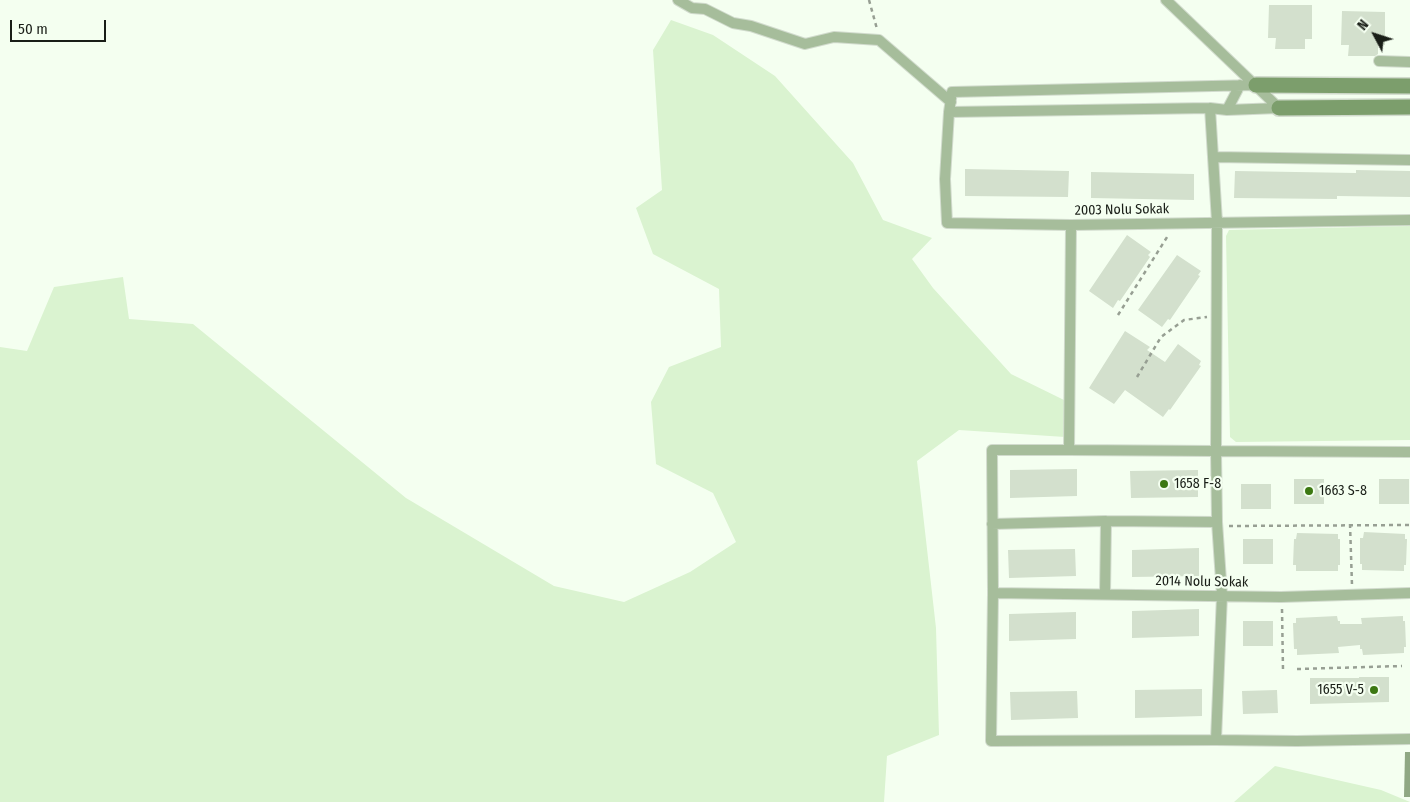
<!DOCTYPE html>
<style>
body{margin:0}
#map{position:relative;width:1410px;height:802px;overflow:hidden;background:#f4fff0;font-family:"Fira Sans Condensed",sans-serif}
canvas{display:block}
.north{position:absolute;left:1350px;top:10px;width:50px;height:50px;-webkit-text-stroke:4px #f4fff0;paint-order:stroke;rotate:310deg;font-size:14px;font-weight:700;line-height:20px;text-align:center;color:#191e17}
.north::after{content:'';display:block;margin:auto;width:18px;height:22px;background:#191e17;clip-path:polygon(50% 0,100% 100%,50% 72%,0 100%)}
.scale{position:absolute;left:10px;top:20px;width:96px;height:22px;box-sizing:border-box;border:2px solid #191e17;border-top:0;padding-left:6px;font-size:15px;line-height:18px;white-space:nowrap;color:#191e17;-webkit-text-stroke:4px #f4fff0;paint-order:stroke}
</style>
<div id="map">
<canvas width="1410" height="802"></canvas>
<div class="north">N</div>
<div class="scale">50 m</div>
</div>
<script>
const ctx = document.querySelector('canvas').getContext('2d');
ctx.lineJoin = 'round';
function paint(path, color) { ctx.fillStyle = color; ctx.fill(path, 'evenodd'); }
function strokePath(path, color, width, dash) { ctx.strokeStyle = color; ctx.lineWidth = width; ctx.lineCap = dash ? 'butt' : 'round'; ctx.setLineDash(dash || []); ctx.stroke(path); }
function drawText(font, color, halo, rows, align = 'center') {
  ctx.font = font + ' "Fira Sans Condensed",sans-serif'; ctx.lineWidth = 4.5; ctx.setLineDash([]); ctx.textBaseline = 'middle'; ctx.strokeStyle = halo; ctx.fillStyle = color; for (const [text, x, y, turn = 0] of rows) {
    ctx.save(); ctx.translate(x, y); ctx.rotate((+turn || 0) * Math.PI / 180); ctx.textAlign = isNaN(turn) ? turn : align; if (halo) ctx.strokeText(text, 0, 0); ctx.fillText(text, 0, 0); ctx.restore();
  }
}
const green = new Path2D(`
 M 671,20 L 713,35 L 775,76 L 853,163 L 883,220 L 932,238 L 912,259 L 933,288 L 1011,374 L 1064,400 L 1065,437 L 959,430 L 917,461 L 936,628 L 939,735 L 887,756 L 884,802 L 0,802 L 0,347 L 27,351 L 54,287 L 123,277 L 129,319 L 193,324 L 406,498 L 554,586 L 624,602 L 690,572 L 736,542 L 713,493 L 656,464 L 651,402 L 669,367 L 721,347 L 719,289 L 653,254 L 636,208 L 662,190 L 653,50 Z
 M 1410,226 L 1410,440 L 1236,442 L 1230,437 L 1226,236 L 1229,230 Z
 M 1275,766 L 1381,790 L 1410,802 L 1234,802 Z`);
const water = new Path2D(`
 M 1405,752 L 1410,752 L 1410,797 L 1404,797 Z`);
const building = new Path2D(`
 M 1269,5 L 1312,5 L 1312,39 L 1305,39 L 1305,49 L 1275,49 L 1276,38 L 1268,38 Z
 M 1342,11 L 1385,12 L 1385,45 L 1378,45 L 1378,54 L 1375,56 L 1348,56 L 1349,45 L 1341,45 Z
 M 965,169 L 1069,171 L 1068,197 L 965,196 Z
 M 1356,170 L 1410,171 L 1410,197 L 1337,196 L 1337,199 L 1234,198 L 1235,171 L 1356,173 Z
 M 1091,172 L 1194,174 L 1194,200 L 1091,198 Z
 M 1127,235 L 1151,252 L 1148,255 L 1150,257 L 1120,301 L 1118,300 L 1113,308 L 1089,291 Z
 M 1177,255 L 1201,271 L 1198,275 L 1200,276 L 1170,320 L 1168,319 L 1162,327 L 1138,310 Z
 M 1125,331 L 1150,347 L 1147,350 L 1165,362 L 1178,344 L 1201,361 L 1199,365 L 1201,366 L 1170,410 L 1169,409 L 1163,417 L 1125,390 L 1114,404 L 1089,388 Z
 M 1077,469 L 1077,496 L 1010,498 L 1010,470 Z
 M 1198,470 L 1198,497 L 1131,498 L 1130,471 Z
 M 1294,479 L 1324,479 L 1324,504 L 1294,504 Z
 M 1379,479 L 1409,479 L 1409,504 L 1379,504 Z
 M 1241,484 L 1271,484 L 1271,509 L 1241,509 Z
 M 1364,532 L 1405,534 L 1405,539 L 1407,539 L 1406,565 L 1404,565 L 1404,571 L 1362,570 L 1362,564 L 1360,564 L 1360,538 L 1363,538 Z
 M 1297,533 L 1338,534 L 1338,539 L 1340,539 L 1340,565 L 1338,565 L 1338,571 L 1296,571 L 1296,565 L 1293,565 L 1294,539 L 1296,539 Z
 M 1243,539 L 1273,539 L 1273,564 L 1243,564 Z
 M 1199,548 L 1199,576 L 1132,577 L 1132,550 Z
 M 1075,549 L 1076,576 L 1009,578 L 1008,550 Z
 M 1199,609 L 1199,636 L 1132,638 L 1132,611 Z
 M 1076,612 L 1076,639 L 1009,641 L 1009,614 Z
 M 1337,616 L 1338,621 L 1340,621 L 1340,624 L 1362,624 L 1361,618 L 1403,616 L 1403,621 L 1405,621 L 1406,647 L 1404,647 L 1404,653 L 1363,655 L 1362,649 L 1360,649 L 1360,645 L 1338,647 L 1339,653 L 1297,655 L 1297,649 L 1294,649 L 1293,623 L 1296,623 L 1296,618 Z
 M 1243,621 L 1273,621 L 1273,646 L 1243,646 Z
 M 1359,677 L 1389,677 L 1389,702 L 1310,704 L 1310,678 L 1359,678 Z
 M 1202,689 L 1202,716 L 1135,718 L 1135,690 Z
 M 1277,690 L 1278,713 L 1243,714 L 1242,691 Z
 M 1077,691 L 1078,718 L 1011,720 L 1010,692 Z`);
const path = new Path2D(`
 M 869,0 L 877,29
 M 1118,315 L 1169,234
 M 1137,377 L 1161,337 L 1184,320 L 1207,317
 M 1350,524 L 1352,585
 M 1229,526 L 1410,525
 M 1282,609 L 1283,670
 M 1297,669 L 1402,666`);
const street = new Path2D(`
 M 678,0 L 692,8 L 705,9 L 733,23 L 751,26 L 805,44 L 834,37 L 879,40 L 951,102
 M 1166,0 L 1279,108
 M 1379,61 L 1410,62
 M 1256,85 L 952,92 L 949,112 L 1210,108 L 1227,110 L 1279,108
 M 1227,110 L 1240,85
 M 949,112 L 945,179 L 947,223 L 1071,225 L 1410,220
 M 1213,157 L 1410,160
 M 1071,225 L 1069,450 L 1216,451 L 1217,222 L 1210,108
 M 1069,450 L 992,450 L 993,593 L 991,741 L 1216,740 L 1297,741 L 1410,739
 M 992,524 L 1106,521 L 1217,522
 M 993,593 L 1281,597 L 1410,593
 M 1105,594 L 1106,521
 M 1216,740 L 1222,595 L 1217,522 L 1216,451 L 1410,452`);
const secondary = new Path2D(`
 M 1256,85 L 1410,86
 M 1279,108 L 1410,107`);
const markers = [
 [1164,484,5,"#3c7812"],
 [1309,491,5,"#3c7812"],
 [1374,690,5,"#3c7812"]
];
const streetNames = [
 ["2003 Nolu Sokak",1122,210,-1],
 ["2014 Nolu Sokak",1202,582,1]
];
const poiNames = [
 ["1658 F-8",1174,484],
 ["1663 S-8",1319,491],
 ["1655 V-5",1364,690,"right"]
];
paint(green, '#daf3d0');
paint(water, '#8fa883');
paint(building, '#d3e0cd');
strokePath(street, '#d1dbcd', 12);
strokePath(secondary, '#d1dbcd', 18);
strokePath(path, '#979f93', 2.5, [4, 4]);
strokePath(street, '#a6bd9b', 10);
strokePath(secondary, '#7c9e6c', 15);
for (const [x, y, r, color] of markers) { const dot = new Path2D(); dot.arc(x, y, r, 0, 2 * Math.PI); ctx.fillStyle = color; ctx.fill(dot); strokePath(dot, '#f4fff0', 2); }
drawText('14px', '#191e17', '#f4fff0', streetNames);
drawText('14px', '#191e17', '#f4fff0', poiNames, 'left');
</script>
